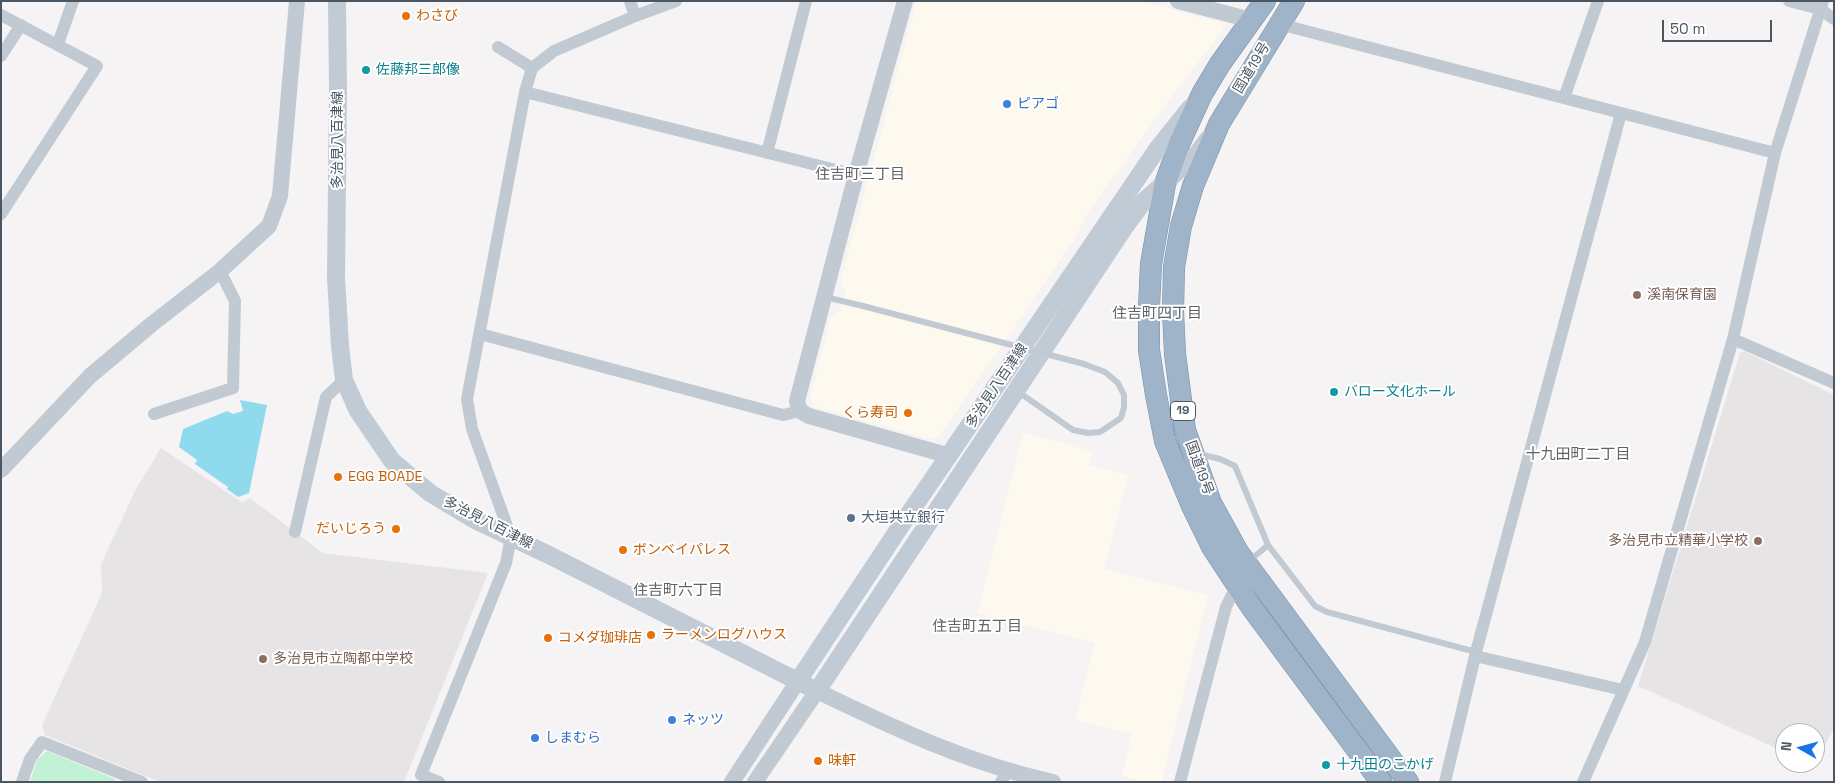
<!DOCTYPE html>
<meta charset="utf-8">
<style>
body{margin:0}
#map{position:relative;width:1835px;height:783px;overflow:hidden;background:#f5f3f3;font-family:"Space Grotesk",sans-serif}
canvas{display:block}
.frame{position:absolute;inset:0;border:2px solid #4a5661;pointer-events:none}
.north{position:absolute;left:1775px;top:723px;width:50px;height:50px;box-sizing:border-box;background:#fff;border:1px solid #b7bbc0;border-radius:50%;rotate:277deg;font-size:14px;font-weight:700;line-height:20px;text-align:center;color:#4a5661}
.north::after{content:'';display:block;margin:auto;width:18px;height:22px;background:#1a73e8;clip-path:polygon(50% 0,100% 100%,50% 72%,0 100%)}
.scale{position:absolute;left:1662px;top:20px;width:110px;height:22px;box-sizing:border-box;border:2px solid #4a5661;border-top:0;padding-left:6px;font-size:15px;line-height:18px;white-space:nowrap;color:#4a5661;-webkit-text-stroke:4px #fff;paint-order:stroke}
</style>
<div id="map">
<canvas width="1835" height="783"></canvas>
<div class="frame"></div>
<div class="north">N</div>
<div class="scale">50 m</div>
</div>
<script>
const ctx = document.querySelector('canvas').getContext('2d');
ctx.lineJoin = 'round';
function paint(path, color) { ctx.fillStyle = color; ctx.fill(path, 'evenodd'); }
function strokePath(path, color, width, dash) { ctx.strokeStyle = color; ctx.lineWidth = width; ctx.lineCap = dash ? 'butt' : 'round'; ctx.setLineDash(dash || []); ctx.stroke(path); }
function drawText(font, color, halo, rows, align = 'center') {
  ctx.font = font + ' "Space Grotesk","Noto Sans JP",sans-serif'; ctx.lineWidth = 4; ctx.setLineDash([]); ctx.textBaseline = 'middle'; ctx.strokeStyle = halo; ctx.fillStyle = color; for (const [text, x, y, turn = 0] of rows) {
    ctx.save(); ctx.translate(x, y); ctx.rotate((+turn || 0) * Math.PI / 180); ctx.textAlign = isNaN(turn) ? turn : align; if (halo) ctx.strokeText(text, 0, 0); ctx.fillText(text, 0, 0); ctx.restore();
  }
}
const commercial = new Path2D(`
 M 917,1 L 1140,1 L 1223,23 L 1222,31 L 1166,104 L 1084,218 L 1076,237 L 940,435 L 930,439 L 815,407 L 810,397 L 831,316 L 840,309 L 846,293 L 840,283 Z
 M 1023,433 L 1092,451 L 1089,465 L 1128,475 L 1104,569 L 1208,595 L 1161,782 L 1143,782 L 1122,776 L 1132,734 L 1075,720 L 1095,643 L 977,613 Z`);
const education = new Path2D(`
 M 1744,351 L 1834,395 L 1834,728 L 1815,765 L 1810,763 L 1815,763 L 1815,733 L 1785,733 L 1785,752 L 1638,686 L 1740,353 Z
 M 161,448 L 243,503 L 250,498 L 323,553 L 488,573 L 404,782 L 160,782 L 45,735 L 42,725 L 102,593 L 101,564 L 137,487 Z`);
const green = new Path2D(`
 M 47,751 L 115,779 L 114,782 L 30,782 L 37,760 Z`);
const water = new Path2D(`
 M 240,400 L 267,405 L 249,493 L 238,497 L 227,489 L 228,487 L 195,464 L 197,460 L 179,447 L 183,429 L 227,411 L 233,414 L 243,411 Z`);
const service = new Path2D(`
 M 825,297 L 863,306
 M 1017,391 L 1073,430 L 1088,433 L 1100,432 L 1121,418 L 1124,407 L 1124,395 L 1118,383 L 1105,372 L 1084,364
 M 1199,454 L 1220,459 L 1235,466 L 1268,545 L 1315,606 L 1327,612 L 1476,652
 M 1248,562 L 1268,545`);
const minor = new Path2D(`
 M 630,1 L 635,16
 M 1789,1 L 1820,9 L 1834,19
 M 1,15 L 97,66 L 1,214
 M 1279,24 L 1775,153
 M 58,44 L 73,1
 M 498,47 L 532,68
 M 1,56 L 21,25
 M 525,92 L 856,175
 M 1564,98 L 1598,1
 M 767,153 L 806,1
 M 480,334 L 783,415 L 800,411
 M 1733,339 L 1834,383
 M 154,414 L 233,388 L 235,301 L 220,271
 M 295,532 L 326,397 L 344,380
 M 1475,656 L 1623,690
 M 22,782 L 30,759 L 42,742 L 142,782
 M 439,782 L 421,775 L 506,563 L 511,537 L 472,429 L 467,399 L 525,92 L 532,68 L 554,51 L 635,16 L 676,1
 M 1001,782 L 1008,770
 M 1180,782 L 1226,607 L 1237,584
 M 1445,782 L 1476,652 L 1621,113
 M 1583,782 L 1645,642 L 1733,339 L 1775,153 L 1823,1`);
const tertiary = new Path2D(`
 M 905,1 L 856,175 L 797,401 L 800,411 L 809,416 L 950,456
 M 1178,1 L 1251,20
 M 1,470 L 90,376 L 152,324 L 220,271 L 269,226 L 280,196 L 297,1
 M 732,782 L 798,681
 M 755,782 L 817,691 C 896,729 967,763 1053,782`);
const secondary = new Path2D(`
 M 337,1 L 338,88 L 336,277 L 340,346 L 344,380 L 358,411 L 392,461 L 430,493 L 475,520 L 549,555 L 817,691 L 1124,228 L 1144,201 L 1197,154 L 1208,139
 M 798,681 L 898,530 L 1158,148 L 1190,108`);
const trunk = new Path2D(`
 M 1265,1 L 1220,64 L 1202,94 L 1180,142 L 1165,184 L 1151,264 L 1149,307 L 1149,350 L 1156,395 L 1165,441 L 1192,506 L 1212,547 L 1252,608 L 1381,782
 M 1294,1 L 1219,124 L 1193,186 L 1181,226 L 1174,267 L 1173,311 L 1175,354 L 1185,430 L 1211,503 L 1238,552 L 1408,782`);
const serviceBridge = new Path2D(`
 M 863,306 L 1084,364`);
const markers = [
 [406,16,5,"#e8710a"],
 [366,70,5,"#0f9aa8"],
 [1007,104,5,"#3f7fe0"],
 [1637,295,5,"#8d6e63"],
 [1334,392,5,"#0f9aa8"],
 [908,413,5,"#e8710a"],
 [338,477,5,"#e8710a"],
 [851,518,5,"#5c6f8a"],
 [396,529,5,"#e8710a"],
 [1758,541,5,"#8d6e63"],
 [623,550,5,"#e8710a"],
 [651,635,5,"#e8710a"],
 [548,638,5,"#e8710a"],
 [263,659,5,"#8d6e63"],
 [672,720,5,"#3f7fe0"],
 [535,738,5,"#3f7fe0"],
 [818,761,5,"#e8710a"],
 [1326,765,5,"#0f9aa8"]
];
const shields = [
 [1183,411,25]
];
const shieldNames = [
 ["19",1183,411]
];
const foodNames = [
 ["わさび",416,16],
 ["くら寿司",898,413,"right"],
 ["EGG BOADE",348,477],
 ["だいじろう",386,529,"right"],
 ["ボンベイパレス",633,550],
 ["ラーメンログハウス",661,635],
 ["コメダ珈琲店",558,638],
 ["味軒",828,761]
];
const streetNames = [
 ["国道19号",1252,68,-59],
 ["多治見八百津線",338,140,-90],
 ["多治見八百津線",997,386,-56],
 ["国道19号",1199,468,70],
 ["多治見八百津線",488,523,27]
];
const cultureNames = [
 ["佐藤邦三郎像",376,70],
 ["バロー文化ホール",1344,392],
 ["十九田のこかげ",1336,765]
];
const shopNames = [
 ["ピアゴ",1017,104],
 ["ネッツ",682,720],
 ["しまむら",545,738]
];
const educationNames = [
 ["溪南保育園",1647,295],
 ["多治見市立精華小学校",1748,541,"right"],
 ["多治見市立陶都中学校",273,659]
];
const serviceNames = [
 ["大垣共立銀行",861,518]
];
const neighbourhoodNames = [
 ["住吉町三丁目",860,175],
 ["住吉町四丁目",1157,314],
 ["十九田町二丁目",1578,455],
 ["住吉町六丁目",678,591],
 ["住吉町五丁目",977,627]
];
paint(commercial, '#fdf9ef');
paint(education, '#e6e4e5');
paint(green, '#c3f1d5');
paint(water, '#90daee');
strokePath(trunk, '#7690ad', 22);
strokePath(service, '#c1cad2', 6);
strokePath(minor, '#c1cad2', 12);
strokePath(tertiary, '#c1cad2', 16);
strokePath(secondary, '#c1cbd6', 18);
strokePath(trunk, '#9fb4c9', 21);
strokePath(serviceBridge, '#c1cad2', 6);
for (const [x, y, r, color] of markers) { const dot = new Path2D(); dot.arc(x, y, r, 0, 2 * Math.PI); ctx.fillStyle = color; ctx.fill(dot); strokePath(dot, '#fff', 2); }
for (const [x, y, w] of shields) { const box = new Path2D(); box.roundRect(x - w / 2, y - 9.5, w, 19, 4); ctx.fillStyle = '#fff'; ctx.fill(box); strokePath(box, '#4a5661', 1); }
drawText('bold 12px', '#4a5661', null, shieldNames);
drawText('14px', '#c56008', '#fff', foodNames, 'left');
drawText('14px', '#4a5661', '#fff', streetNames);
drawText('14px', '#0d838f', '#fff', cultureNames, 'left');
drawText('14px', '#366cbe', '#fff', shopNames, 'left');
drawText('14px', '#785e54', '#fff', educationNames, 'left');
drawText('14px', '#4e5e75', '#fff', serviceNames, 'left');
drawText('15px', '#5f6368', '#fff', neighbourhoodNames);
</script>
